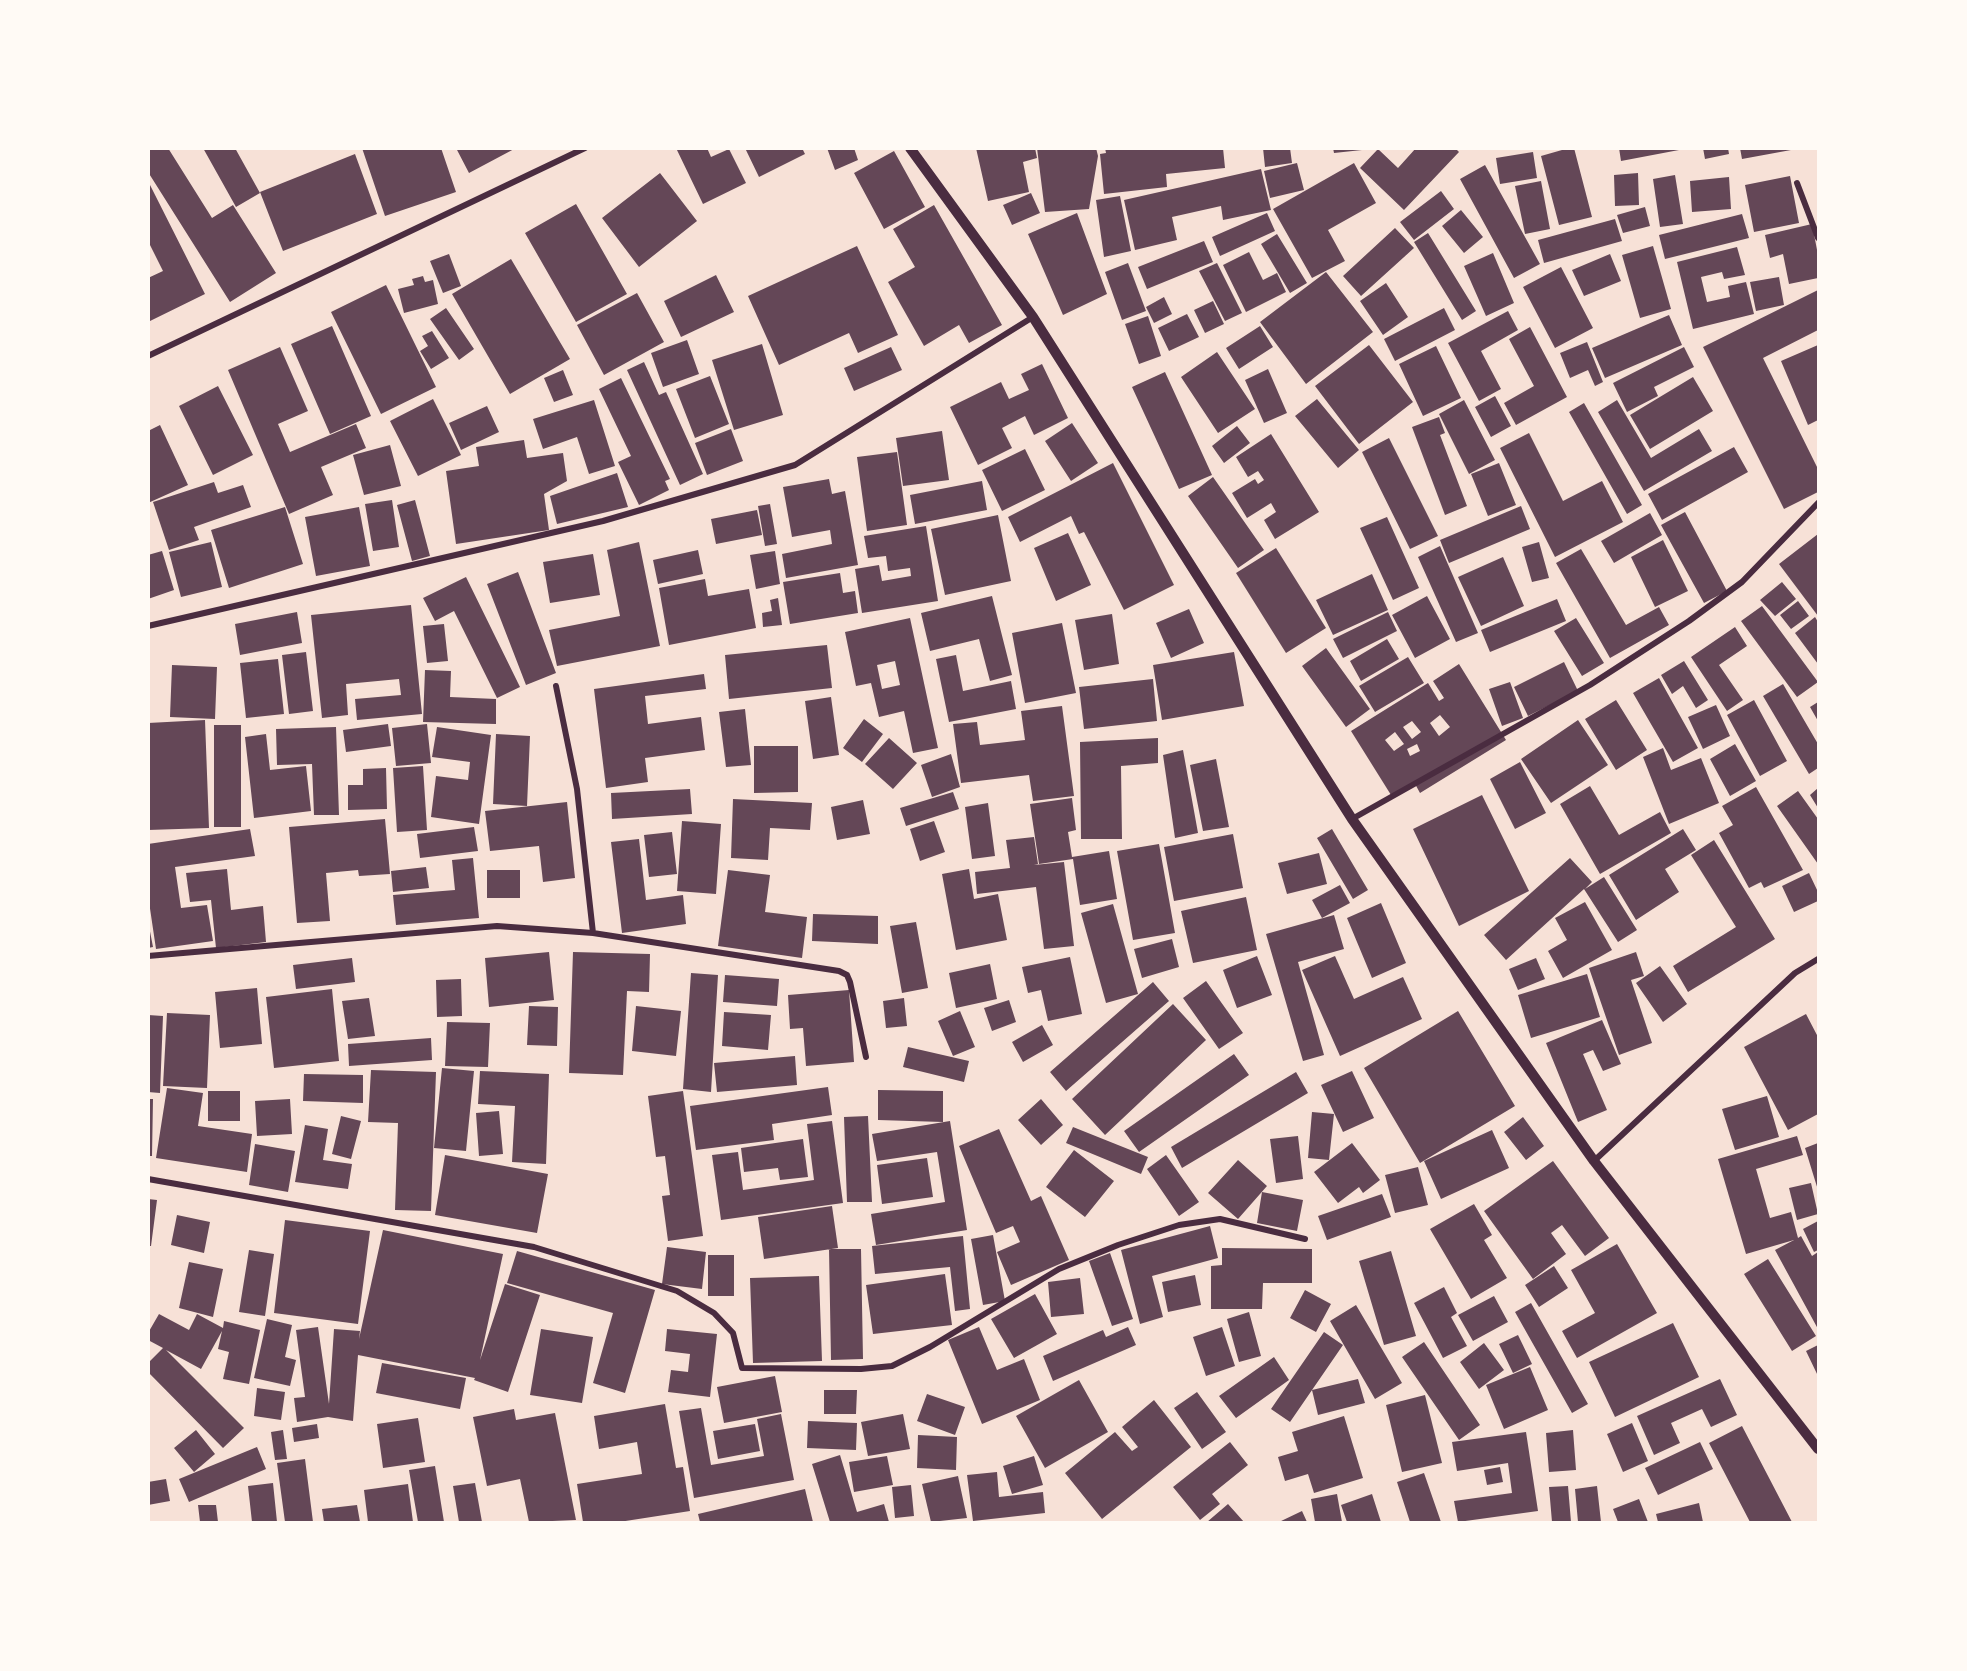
<!DOCTYPE html>
<style>
body{margin:0}
#map{position:relative;width:1967px;height:1671px;overflow:hidden;background:#f7e1d7;font-family:"PT Sans",sans-serif}
canvas{display:block}
.frame{position:absolute;inset:0;border:150px solid #fffaf5;pointer-events:none}
</style>
<div id="map">
<canvas width="1967" height="1671"></canvas>
<div class="frame"></div>
</div>
<script>
const ctx = document.querySelector('canvas').getContext('2d');
ctx.lineJoin = 'round';
function paint(path, color) { ctx.fillStyle = color; ctx.fill(path, 'evenodd'); }
function strokePath(path, color, width, dash) { ctx.strokeStyle = color; ctx.lineWidth = width; ctx.lineCap = dash ? 'butt' : 'round'; ctx.setLineDash(dash || []); ctx.stroke(path); }
const building = new Path2D(`
 M 148,148 L 168,148 L 212,218 L 233,205 L 276,273 L 230,302 L 148,172 Z
 M 203,148 L 235,148 L 260,193 L 236,207 Z
 M 362,148 L 441,148 L 456,192 L 385,216 Z
 M 456,148 L 516,148 L 469,173 Z
 M 676,148 L 707,148 L 711,157 L 729,149 L 746,183 L 703,204 Z
 M 745,148 L 802,148 L 805,154 L 759,177 Z
 M 827,148 L 854,148 L 858,160 L 835,170 Z
 M 976,148 L 1035,148 L 1037,158 L 1023,162 L 1029,192 L 988,201 Z
 M 1037,148 L 1096,148 L 1098,156 L 1089,209 L 1045,212 Z
 M 1105,148 L 1223,148 L 1225,168 L 1166,174 L 1167,187 L 1104,194 L 1100,154 L 1106,153 Z
 M 1263,148 L 1290,148 L 1292,163 L 1265,167 Z
 M 1333,148 L 1362,148 L 1362,150 L 1334,153 Z
 M 1416,148 L 1455,148 L 1459,152 L 1404,210 L 1360,168 L 1378,149 L 1398,168 Z
 M 1569,148 L 1574,148 L 1592,217 L 1559,225 L 1541,156 Z
 M 1619,148 L 1679,148 L 1679,150 L 1621,161 Z
 M 1703,148 L 1728,148 L 1729,154 L 1705,159 Z
 M 1740,148 L 1791,148 L 1791,150 L 1742,159 Z
 M 894,151 L 925,207 L 884,229 L 854,173 Z
 M 1533,152 L 1537,178 L 1500,184 L 1496,158 Z
 M 355,154 L 377,214 L 283,251 L 260,192 Z
 M 1297,163 L 1304,190 L 1270,198 L 1264,171 Z
 M 1354,163 L 1376,203 L 1328,230 L 1345,261 L 1312,278 L 1273,209 Z
 M 1485,165 L 1540,264 L 1514,278 L 1460,179 Z
 M 1261,169 L 1271,210 L 1223,220 L 1221,206 L 1172,217 L 1177,240 L 1135,250 L 1124,200 Z
 M 660,173 L 697,221 L 639,267 L 602,218 Z
 M 1638,173 L 1639,205 L 1615,206 L 1614,175 Z
 M 1675,175 L 1683,224 L 1660,227 L 1653,179 Z
 M 1790,176 L 1799,223 L 1754,232 L 1745,185 Z
 M 1729,177 L 1731,209 L 1692,212 L 1690,181 Z
 M 148,181 L 205,294 L 148,322 L 148,278 L 163,271 L 148,241 Z
 M 1541,181 L 1550,229 L 1525,234 L 1515,186 Z
 M 1441,191 L 1454,209 L 1414,240 L 1400,222 Z
 M 1031,193 L 1040,213 L 1012,225 L 1003,205 Z
 M 1120,196 L 1131,251 L 1104,257 L 1096,200 Z
 M 576,204 L 627,294 L 576,322 L 525,233 Z
 M 934,205 L 1002,325 L 969,343 L 959,325 L 924,346 L 888,282 L 915,267 L 893,229 Z
 M 1645,207 L 1650,226 L 1623,233 L 1617,215 Z
 M 1461,210 L 1483,237 L 1464,253 L 1442,226 Z
 M 1077,213 L 1107,294 L 1063,315 L 1028,234 Z
 M 1267,213 L 1275,231 L 1220,256 L 1212,237 Z
 M 1742,214 L 1749,238 L 1665,259 L 1659,235 Z
 M 1615,219 L 1622,241 L 1544,263 L 1538,240 Z
 M 1812,224 L 1818,255 L 1818,278 L 1789,284 L 1783,254 L 1770,258 L 1765,235 Z
 M 1395,228 L 1414,248 L 1361,296 L 1343,276 Z
 M 1428,233 L 1476,311 L 1462,320 L 1414,242 Z
 M 1277,234 L 1307,283 L 1290,293 L 1261,244 Z
 M 1204,241 L 1213,262 L 1147,289 L 1138,267 Z
 M 857,246 L 898,335 L 858,353 L 849,333 L 779,365 L 748,296 Z
 M 1653,246 L 1671,309 L 1640,318 L 1622,255 Z
 M 1737,247 L 1745,275 L 1724,279 L 1722,272 L 1701,277 L 1707,302 L 1730,297 L 1728,286 L 1746,282 L 1754,314 L 1693,329 L 1677,262 Z
 M 1249,252 L 1263,280 L 1277,273 L 1286,292 L 1246,312 L 1223,265 Z
 M 1493,253 L 1514,303 L 1486,316 L 1464,266 Z
 M 449,254 L 461,286 L 443,293 L 430,261 Z
 M 1610,254 L 1621,281 L 1584,296 L 1572,270 Z
 M 511,259 L 570,359 L 510,394 L 452,294 Z
 M 1128,263 L 1146,311 L 1122,320 L 1105,272 Z
 M 1217,263 L 1242,313 L 1225,321 L 1199,271 Z
 M 1561,267 L 1593,328 L 1555,348 L 1523,287 Z
 M 1326,272 L 1373,332 L 1306,384 L 1260,322 Z
 M 716,275 L 734,312 L 681,337 L 664,301 Z
 M 423,276 L 425,282 L 433,280 L 438,304 L 404,313 L 398,289 L 414,285 L 412,279 Z
 M 1779,277 L 1784,305 L 1756,311 L 1750,282 Z
 M 1386,283 L 1408,317 L 1383,335 L 1360,301 Z
 M 386,285 L 436,387 L 381,414 L 331,312 Z
 M 1818,290 L 1818,330 L 1763,358 L 1818,469 L 1818,492 L 1784,509 L 1703,347 Z
 M 637,293 L 664,342 L 604,375 L 577,325 Z
 M 1164,297 L 1172,314 L 1154,323 L 1146,307 Z
 M 1213,301 L 1224,324 L 1205,333 L 1194,310 Z
 M 446,308 L 474,349 L 459,360 L 430,319 Z
 M 1444,308 L 1455,330 L 1395,361 L 1384,339 Z
 M 1508,311 L 1518,330 L 1481,351 L 1501,389 L 1479,401 L 1448,343 Z
 M 1187,314 L 1199,337 L 1169,351 L 1158,328 Z
 M 1669,315 L 1682,345 L 1605,378 L 1592,348 Z
 M 1148,316 L 1161,356 L 1139,364 L 1125,324 Z
 M 332,326 L 371,416 L 330,434 L 291,344 Z
 M 1260,326 L 1273,347 L 1239,369 L 1226,348 Z
 M 1530,327 L 1567,397 L 1516,425 L 1504,403 L 1534,386 L 1509,339 Z
 M 432,331 L 449,358 L 431,369 L 420,351 L 428,346 L 422,336 Z
 M 687,340 L 699,374 L 663,387 L 651,353 Z
 M 1587,342 L 1603,382 L 1595,386 L 1588,370 L 1570,378 L 1560,353 Z
 M 762,344 L 783,415 L 734,430 L 712,360 Z
 M 1369,345 L 1413,402 L 1359,444 L 1315,386 Z
 M 1818,345 L 1818,420 L 1808,425 L 1781,361 Z
 M 1436,346 L 1461,398 L 1423,416 L 1399,364 Z
 M 280,347 L 308,411 L 278,424 L 290,452 L 356,424 L 366,448 L 321,467 L 333,495 L 289,514 L 228,370 Z
 M 891,347 L 902,370 L 854,391 L 844,368 Z
 M 1684,347 L 1694,367 L 1654,387 L 1658,396 L 1627,412 L 1613,383 Z
 M 1217,352 L 1255,409 L 1218,433 L 1181,377 Z
 M 644,362 L 659,395 L 666,392 L 703,474 L 680,485 L 627,370 Z
 M 1042,364 L 1068,418 L 1034,435 L 1025,416 L 1002,428 L 1012,448 L 978,465 L 950,407 L 1001,382 L 1009,399 L 1029,390 L 1021,374 Z
 M 1268,369 L 1287,413 L 1264,423 L 1245,380 Z
 M 563,370 L 573,395 L 554,402 L 544,378 Z
 M 1165,372 L 1212,475 L 1179,489 L 1132,387 Z
 M 710,376 L 729,424 L 695,438 L 676,389 Z
 M 1693,377 L 1713,411 L 1650,449 L 1630,415 Z
 M 621,378 L 670,479 L 665,481 L 669,490 L 639,505 L 618,462 L 631,456 L 599,389 Z
 M 218,386 L 253,455 L 213,475 L 179,406 Z
 M 1495,396 L 1511,426 L 1491,437 L 1475,407 Z
 M 433,399 L 461,455 L 418,476 L 390,421 Z
 M 1317,399 L 1359,450 L 1338,468 L 1295,416 Z
 M 594,400 L 615,466 L 589,474 L 577,437 L 543,449 L 533,419 Z
 M 1464,400 L 1495,460 L 1469,474 L 1439,414 Z
 M 1617,400 L 1651,458 L 1699,429 L 1712,451 L 1644,491 L 1598,412 Z
 M 1584,403 L 1642,505 L 1627,514 L 1569,412 Z
 M 487,406 L 499,432 L 461,450 L 449,423 Z
 M 1439,417 L 1445,433 L 1440,435 L 1467,506 L 1445,515 L 1412,427 Z
 M 1072,423 L 1098,463 L 1071,481 L 1045,441 Z
 M 160,425 L 188,485 L 148,503 L 148,431 Z
 M 1237,426 L 1250,443 L 1224,463 L 1212,446 Z
 M 731,429 L 743,461 L 707,475 L 695,443 Z
 M 942,431 L 949,480 L 903,486 L 896,438 Z
 M 1529,433 L 1563,501 L 1602,481 L 1623,522 L 1555,557 L 1500,448 Z
 M 1271,434 L 1319,512 L 1275,539 L 1264,520 L 1276,512 L 1271,503 L 1247,518 L 1232,493 L 1255,479 L 1258,484 L 1264,480 L 1258,471 L 1248,477 L 1236,457 Z
 M 1389,438 L 1438,536 L 1410,549 L 1362,452 Z
 M 524,440 L 527,458 L 563,453 L 567,481 L 544,494 L 549,530 L 456,544 L 446,471 L 479,466 L 476,447 Z
 M 390,445 L 401,486 L 364,495 L 353,455 Z
 M 1734,447 L 1748,472 L 1662,520 L 1648,494 Z
 M 1025,449 L 1045,490 L 1002,511 L 982,470 Z
 M 897,452 L 907,525 L 867,531 L 857,457 Z
 M 1113,463 L 1174,585 L 1124,610 L 1084,532 L 1079,534 L 1071,516 L 1020,542 L 1008,517 Z
 M 1499,463 L 1516,505 L 1488,516 L 1471,474 Z
 M 617,473 L 628,507 L 557,524 L 550,496 Z
 M 1213,477 L 1264,550 L 1238,568 L 1188,496 Z
 M 829,479 L 832,494 L 845,491 L 858,565 L 786,578 L 782,554 L 832,544 L 830,530 L 792,537 L 783,487 Z
 M 982,481 L 987,510 L 915,524 L 910,495 Z
 M 214,482 L 218,493 L 243,485 L 251,507 L 194,527 L 199,540 L 169,550 L 153,502 Z
 M 392,500 L 399,547 L 373,551 L 365,504 Z
 M 415,500 L 430,556 L 412,561 L 397,505 Z
 M 770,504 L 777,544 L 765,546 L 758,506 Z
 M 1521,506 L 1530,529 L 1449,563 L 1440,540 Z
 M 285,507 L 303,564 L 229,588 L 211,530 Z
 M 359,507 L 370,566 L 316,576 L 305,517 Z
 M 757,510 L 762,535 L 716,544 L 711,519 Z
 M 1685,512 L 1727,591 L 1704,603 L 1661,525 Z
 M 1650,513 L 1662,535 L 1614,563 L 1601,541 Z
 M 998,515 L 1011,581 L 945,595 L 931,529 Z
 M 1387,517 L 1419,588 L 1393,600 L 1360,528 Z
 M 926,526 L 938,601 L 862,613 L 855,569 L 879,565 L 882,581 L 911,576 L 910,568 L 888,571 L 886,556 L 868,558 L 864,536 Z
 M 1068,533 L 1091,585 L 1056,601 L 1034,548 Z
 M 1818,534 L 1818,616 L 1779,564 Z
 M 1663,540 L 1688,591 L 1655,607 L 1631,557 Z
 M 211,542 L 222,587 L 181,597 L 169,552 Z
 M 639,542 L 660,646 L 557,666 L 549,630 L 620,616 L 607,550 Z
 M 1539,542 L 1549,578 L 1532,582 L 1522,547 Z
 M 1440,546 L 1478,633 L 1456,642 L 1418,557 Z
 M 1276,548 L 1326,628 L 1286,653 L 1236,573 Z
 M 1581,549 L 1626,625 L 1659,607 L 1669,625 L 1610,658 L 1556,563 Z
 M 698,550 L 703,574 L 658,584 L 653,560 Z
 M 162,551 L 174,590 L 148,599 L 148,555 Z
 M 775,551 L 780,584 L 756,589 L 750,555 Z
 M 593,554 L 600,595 L 550,603 L 543,562 Z
 M 1503,557 L 1524,606 L 1481,626 L 1458,577 Z
 M 518,572 L 556,673 L 526,685 L 487,584 Z
 M 840,573 L 843,593 L 855,591 L 858,613 L 790,624 L 783,582 Z
 M 1372,574 L 1388,610 L 1333,635 L 1316,600 Z
 M 466,577 L 520,687 L 497,698 L 454,611 L 435,621 L 423,598 Z
 M 705,579 L 708,596 L 749,589 L 756,628 L 669,645 L 659,588 Z
 M 1782,582 L 1796,599 L 1775,616 L 1760,600 Z
 M 992,596 L 1012,675 L 990,681 L 979,639 L 930,651 L 921,613 Z
 M 1427,596 L 1450,639 L 1415,658 L 1392,615 Z
 M 778,598 L 782,625 L 763,627 L 762,613 L 772,611 L 770,600 Z
 M 1557,599 L 1566,621 L 1490,652 L 1481,630 Z
 M 1798,601 L 1809,616 L 1791,629 L 1780,615 Z
 M 411,605 L 422,714 L 357,720 L 355,699 L 401,695 L 399,679 L 346,684 L 348,715 L 322,718 L 311,615 Z
 M 1762,606 L 1818,682 L 1797,697 L 1741,621 Z
 M 1189,609 L 1204,643 L 1171,658 L 1156,623 Z
 M 297,612 L 302,643 L 240,655 L 235,624 Z
 M 1388,612 L 1397,631 L 1343,658 L 1333,639 Z
 M 1112,614 L 1119,664 L 1084,670 L 1075,620 Z
 M 1815,617 L 1818,622 L 1818,664 L 1795,633 Z
 M 910,618 L 938,748 L 913,753 L 904,711 L 879,717 L 871,683 L 856,686 L 845,632 ZM 895,661 L 900,685 L 882,689 L 877,665 Z
 M 1576,618 L 1604,663 L 1582,676 L 1554,631 Z
 M 1062,623 L 1076,693 L 1025,703 L 1012,633 Z
 M 444,624 L 448,661 L 427,663 L 423,626 Z
 M 1735,627 L 1747,646 L 1719,665 L 1743,700 L 1727,711 L 1691,657 Z
 M 1387,639 L 1399,659 L 1361,681 L 1350,661 Z
 M 827,645 L 832,688 L 729,699 L 725,655 Z
 M 1326,648 L 1370,709 L 1346,727 L 1302,666 Z
 M 306,652 L 313,711 L 289,714 L 282,655 Z
 M 1234,652 L 1244,706 L 1162,720 L 1153,665 Z
 M 956,655 L 963,691 L 1011,681 L 1016,709 L 949,722 L 936,659 Z
 M 1408,657 L 1424,683 L 1375,712 L 1359,686 Z
 M 278,659 L 284,714 L 246,718 L 240,663 Z
 M 1684,661 L 1708,700 L 1696,708 L 1683,686 L 1672,694 L 1661,675 Z
 M 1564,662 L 1578,691 L 1528,716 L 1514,687 Z
 M 1459,664 L 1506,740 L 1420,793 L 1414,782 L 1391,795 L 1351,731 L 1428,683 L 1439,701 L 1444,698 L 1433,681 ZM 1440,715 L 1450,727 L 1439,736 L 1430,723 ZM 1412,721 L 1421,732 L 1412,739 L 1403,727 ZM 1395,732 L 1404,744 L 1394,751 L 1385,740 ZM 1417,744 L 1420,751 L 1410,756 L 1407,749 Z
 M 172,665 L 217,667 L 215,719 L 170,717 Z
 M 425,670 L 451,671 L 450,697 L 496,699 L 496,724 L 423,722 Z
 M 704,674 L 706,689 L 645,696 L 648,724 L 701,717 L 705,750 L 645,758 L 648,782 L 606,788 L 594,689 Z
 M 1659,678 L 1698,748 L 1673,762 L 1633,693 Z
 M 1153,679 L 1157,721 L 1084,729 L 1079,687 Z
 M 1510,682 L 1523,718 L 1502,726 L 1489,689 Z
 M 1783,684 L 1818,744 L 1818,768 L 1809,774 L 1763,696 Z
 M 831,697 L 839,755 L 813,759 L 805,701 Z
 M 1616,700 L 1647,750 L 1616,770 L 1585,719 Z
 M 1754,700 L 1787,761 L 1760,776 L 1727,715 Z
 M 1818,702 L 1818,721 L 1810,707 Z
 M 1716,705 L 1730,736 L 1703,749 L 1688,717 Z
 M 1062,706 L 1074,796 L 1033,801 L 1029,775 L 961,783 L 953,724 L 977,722 L 980,745 L 1025,740 L 1021,711 Z
 M 745,709 L 751,765 L 726,767 L 719,712 Z
 M 864,719 L 883,734 L 862,762 L 843,748 Z
 M 205,720 L 209,828 L 148,830 L 148,723 Z
 M 1578,720 L 1608,765 L 1551,803 L 1521,759 Z
 M 388,724 L 391,746 L 346,752 L 343,730 Z
 M 427,724 L 431,763 L 396,766 L 392,728 Z
 M 214,725 L 241,725 L 241,827 L 214,827 Z
 M 336,727 L 339,815 L 314,815 L 312,764 L 277,765 L 276,729 Z
 M 437,727 L 491,735 L 479,824 L 431,817 L 436,776 L 468,780 L 470,762 L 432,757 Z
 M 266,734 L 270,770 L 306,766 L 311,811 L 254,818 L 245,737 Z
 M 496,734 L 530,736 L 527,806 L 493,804 Z
 M 889,738 L 917,763 L 893,789 L 865,764 Z
 M 1158,738 L 1158,763 L 1121,766 L 1122,839 L 1081,839 L 1080,742 Z
 M 1735,744 L 1756,781 L 1730,796 L 1710,759 Z
 M 754,746 L 798,746 L 798,792 L 754,793 Z
 M 1663,748 L 1671,770 L 1701,758 L 1719,803 L 1669,824 L 1643,757 Z
 M 1183,750 L 1198,833 L 1175,838 L 1163,755 Z
 M 951,754 L 960,787 L 932,797 L 921,765 Z
 M 1216,759 L 1229,827 L 1203,831 L 1190,765 Z
 M 1520,762 L 1546,813 L 1515,829 L 1490,779 Z
 M 423,766 L 427,830 L 397,832 L 393,768 Z
 M 386,768 L 387,809 L 348,810 L 348,785 L 363,785 L 363,769 Z
 M 1590,786 L 1619,835 L 1660,812 L 1671,833 L 1600,874 L 1560,804 Z
 M 1756,787 L 1803,870 L 1764,888 L 1761,882 L 1749,888 L 1719,833 L 1733,825 L 1722,806 Z
 M 1818,788 L 1818,808 L 1810,795 Z
 M 690,789 L 692,814 L 612,819 L 611,793 Z
 M 1798,791 L 1818,819 L 1818,864 L 1777,806 Z
 M 953,792 L 959,809 L 906,826 L 900,808 Z
 M 1482,795 L 1529,891 L 1459,926 L 1413,829 Z
 M 1072,798 L 1076,830 L 1068,832 L 1072,857 L 1109,851 L 1117,899 L 1080,905 L 1073,859 L 1039,864 L 1030,804 Z
 M 733,799 L 812,803 L 810,830 L 770,828 L 768,860 L 731,858 Z
 M 863,800 L 870,834 L 837,840 L 831,807 Z
 M 567,802 L 575,878 L 543,882 L 539,846 L 490,851 L 485,811 Z
 M 988,803 L 995,856 L 972,859 L 965,807 Z
 M 385,819 L 390,874 L 359,876 L 358,870 L 326,873 L 330,921 L 297,923 L 289,827 Z
 M 682,821 L 721,824 L 716,894 L 677,891 Z
 M 934,821 L 945,852 L 920,861 L 910,829 Z
 M 474,827 L 478,851 L 420,858 L 417,834 Z
 M 250,829 L 255,856 L 175,867 L 181,908 L 207,905 L 213,941 L 156,949 L 148,895 L 148,844 Z
 M 1332,829 L 1368,890 L 1353,899 L 1317,838 Z
 M 1683,829 L 1696,850 L 1665,869 L 1679,892 L 1636,920 L 1609,875 Z
 M 672,832 L 677,874 L 649,877 L 644,835 Z
 M 1233,834 L 1243,888 L 1174,901 L 1164,847 Z
 M 1034,837 L 1038,864 L 1034,865 L 1064,862 L 1074,946 L 1044,949 L 1036,887 L 977,894 L 975,872 L 1010,868 L 1006,840 Z
 M 639,839 L 646,900 L 683,895 L 686,924 L 622,933 L 611,842 Z
 M 1714,840 L 1775,939 L 1688,992 L 1673,966 L 1736,927 L 1691,855 Z
 M 1159,844 L 1175,933 L 1133,940 L 1117,851 Z
 M 1319,853 L 1327,884 L 1287,894 L 1278,863 Z
 M 473,858 L 479,918 L 396,925 L 393,895 L 455,890 L 452,860 Z
 M 1570,858 L 1592,882 L 1585,889 L 1604,877 L 1637,930 L 1618,942 L 1584,889 L 1506,960 L 1484,935 Z
 M 426,867 L 429,888 L 393,892 L 391,871 Z
 M 227,869 L 231,910 L 263,906 L 266,942 L 216,948 L 211,900 L 190,902 L 186,873 Z
 M 969,869 L 974,899 L 998,894 L 1007,940 L 956,950 L 942,874 Z
 M 487,870 L 520,870 L 520,898 L 487,898 Z
 M 728,870 L 770,875 L 765,912 L 807,917 L 802,958 L 718,946 Z
 M 1809,873 L 1818,892 L 1818,901 L 1794,912 L 1782,886 Z
 M 1340,885 L 1350,903 L 1322,918 L 1312,900 Z
 M 1246,897 L 1257,950 L 1193,963 L 1181,911 Z
 M 1585,902 L 1612,950 L 1563,978 L 1548,951 L 1567,940 L 1555,918 Z
 M 1381,903 L 1406,963 L 1372,978 L 1347,918 Z
 M 1113,904 L 1138,994 L 1106,1003 L 1081,913 Z
 M 813,914 L 878,916 L 878,944 L 812,941 Z
 M 1334,915 L 1344,949 L 1298,962 L 1324,1055 L 1303,1061 L 1266,934 Z
 M 148,921 L 153,947 L 148,948 Z
 M 916,922 L 928,988 L 902,993 L 890,926 Z
 M 1172,939 L 1179,967 L 1142,978 L 1134,949 Z
 M 549,952 L 554,1000 L 489,1007 L 485,958 Z
 M 573,952 L 650,954 L 649,992 L 627,991 L 623,1075 L 569,1073 Z
 M 1636,952 L 1644,976 L 1631,980 L 1652,1043 L 1619,1055 L 1589,968 Z
 M 1257,956 L 1272,995 L 1237,1008 L 1223,970 Z
 M 1335,956 L 1354,999 L 1403,977 L 1422,1019 L 1340,1056 L 1302,970 Z
 M 1070,957 L 1082,1014 L 1048,1021 L 1041,990 L 1028,993 L 1022,967 Z
 M 352,958 L 355,982 L 296,989 L 293,965 Z
 M 1536,958 L 1545,979 L 1518,990 L 1509,969 Z
 M 990,964 L 997,999 L 956,1008 L 949,973 Z
 M 1660,966 L 1687,1004 L 1663,1022 L 1636,983 Z
 M 691,973 L 718,975 L 711,1092 L 683,1089 Z
 M 1587,974 L 1600,1017 L 1531,1038 L 1518,995 Z
 M 725,975 L 779,979 L 777,1006 L 723,1002 Z
 M 461,979 L 462,1016 L 437,1017 L 436,980 Z
 M 1206,981 L 1243,1033 L 1219,1049 L 1183,998 Z
 M 1153,982 L 1169,1001 L 1066,1091 L 1050,1072 Z
 M 257,988 L 262,1044 L 220,1048 L 215,992 Z
 M 332,989 L 339,1061 L 274,1068 L 266,997 Z
 M 849,990 L 854,1062 L 806,1066 L 803,1028 L 790,1029 L 788,995 Z
 M 369,998 L 375,1036 L 348,1039 L 342,1001 Z
 M 904,998 L 907,1026 L 886,1028 L 883,1001 Z
 M 1009,1000 L 1016,1022 L 992,1031 L 984,1008 Z
 M 1173,1004 L 1206,1040 L 1105,1135 L 1072,1099 Z
 M 529,1006 L 558,1007 L 557,1046 L 527,1045 Z
 M 636,1006 L 681,1011 L 676,1056 L 632,1051 Z
 M 960,1011 L 975,1047 L 953,1056 L 938,1021 Z
 M 1458,1011 L 1515,1106 L 1420,1163 L 1364,1068 Z
 M 724,1012 L 771,1015 L 768,1050 L 722,1046 Z
 M 167,1013 L 210,1015 L 207,1088 L 163,1086 Z
 M 1806,1014 L 1818,1037 L 1818,1114 L 1788,1130 L 1744,1047 Z
 M 148,1015 L 163,1016 L 160,1093 L 148,1092 Z
 M 1602,1020 L 1621,1064 L 1603,1071 L 1593,1050 L 1583,1054 L 1607,1110 L 1578,1122 L 1546,1043 Z
 M 447,1022 L 490,1023 L 488,1067 L 445,1066 Z
 M 1042,1025 L 1053,1045 L 1023,1062 L 1012,1042 Z
 M 431,1038 L 432,1060 L 349,1066 L 348,1044 Z
 M 908,1047 L 969,1061 L 964,1082 L 903,1067 Z
 M 1234,1054 L 1249,1075 L 1139,1152 L 1124,1131 Z
 M 795,1056 L 797,1085 L 717,1092 L 714,1063 Z
 M 442,1068 L 474,1071 L 466,1151 L 434,1148 Z
 M 371,1070 L 436,1072 L 431,1211 L 395,1210 L 398,1123 L 368,1122 Z
 M 480,1071 L 549,1074 L 546,1164 L 512,1162 L 515,1106 L 478,1104 Z
 M 1352,1071 L 1374,1118 L 1343,1132 L 1321,1085 Z
 M 1296,1072 L 1308,1093 L 1182,1168 L 1171,1147 Z
 M 304,1074 L 363,1075 L 363,1103 L 303,1101 Z
 M 828,1087 L 832,1115 L 772,1124 L 774,1140 L 696,1150 L 690,1106 Z
 M 167,1088 L 203,1093 L 198,1126 L 252,1134 L 247,1172 L 156,1158 Z
 M 878,1090 L 943,1091 L 943,1122 L 878,1120 Z
 M 208,1091 L 240,1091 L 240,1121 L 208,1121 Z
 M 683,1091 L 703,1236 L 668,1241 L 662,1196 L 670,1195 L 665,1156 L 656,1157 L 648,1096 Z
 M 1767,1096 L 1779,1137 L 1735,1150 L 1722,1109 Z
 M 148,1099 L 153,1099 L 152,1156 L 148,1156 Z
 M 290,1099 L 292,1134 L 257,1136 L 255,1101 Z
 M 1041,1099 L 1063,1125 L 1041,1145 L 1018,1120 Z
 M 499,1111 L 503,1154 L 479,1156 L 476,1113 Z
 M 1312,1112 L 1334,1114 L 1329,1160 L 1308,1158 Z
 M 341,1116 L 361,1121 L 351,1159 L 332,1154 Z
 M 868,1116 L 872,1202 L 847,1202 L 844,1117 Z
 M 1523,1117 L 1544,1146 L 1526,1160 L 1504,1132 Z
 M 832,1121 L 843,1203 L 721,1220 L 712,1155 L 738,1152 L 743,1190 L 814,1180 L 807,1124 Z
 M 950,1121 L 967,1230 L 876,1245 L 871,1214 L 945,1202 L 937,1152 L 877,1161 L 872,1134 Z
 M 305,1125 L 328,1129 L 323,1160 L 352,1164 L 348,1189 L 295,1182 Z
 M 1073,1127 L 1148,1157 L 1141,1174 L 1066,1143 Z
 M 999,1129 L 1031,1201 L 1041,1196 L 1069,1260 L 1011,1285 L 997,1252 L 1020,1242 L 1013,1226 L 996,1233 L 959,1146 Z
 M 1492,1130 L 1509,1168 L 1441,1199 L 1424,1161 Z
 M 1298,1136 L 1303,1179 L 1276,1183 L 1270,1139 Z
 M 1797,1136 L 1803,1155 L 1756,1169 L 1770,1218 L 1791,1212 L 1798,1238 L 1801,1236 L 1812,1256 L 1818,1252 L 1818,1329 L 1775,1250 L 1794,1240 L 1746,1254 L 1718,1159 Z
 M 803,1139 L 808,1177 L 780,1180 L 778,1168 L 744,1172 L 741,1148 Z
 M 1352,1143 L 1380,1180 L 1363,1193 L 1359,1187 L 1338,1203 L 1314,1172 Z
 M 1818,1143 L 1818,1190 L 1805,1148 Z
 M 255,1144 L 295,1151 L 288,1192 L 249,1185 Z
 M 1074,1150 L 1114,1181 L 1085,1217 L 1046,1187 Z
 M 445,1155 L 548,1174 L 537,1233 L 435,1215 Z
 M 1166,1155 L 1199,1202 L 1179,1216 L 1147,1169 Z
 M 927,1158 L 933,1197 L 882,1204 L 877,1165 Z
 M 1238,1160 L 1267,1186 L 1238,1219 L 1208,1193 Z
 M 1553,1161 L 1609,1238 L 1585,1256 L 1562,1225 L 1551,1233 L 1566,1254 L 1533,1279 L 1484,1211 Z
 M 1418,1167 L 1428,1205 L 1395,1213 L 1385,1175 Z
 M 1811,1183 L 1818,1214 L 1797,1220 L 1789,1188 Z
 M 1262,1192 L 1303,1200 L 1297,1231 L 1257,1223 Z
 M 1382,1194 L 1391,1217 L 1327,1240 L 1318,1216 Z
 M 148,1199 L 157,1200 L 151,1246 L 148,1246 Z
 M 1474,1204 L 1492,1235 L 1484,1240 L 1507,1278 L 1471,1299 L 1430,1229 Z
 M 832,1206 L 838,1248 L 764,1259 L 758,1217 Z
 M 177,1215 L 210,1222 L 204,1253 L 171,1245 Z
 M 285,1220 L 370,1231 L 358,1324 L 274,1313 Z
 M 1818,1221 L 1818,1250 L 1814,1252 L 1803,1229 Z
 M 1210,1226 L 1218,1258 L 1152,1276 L 1163,1317 L 1140,1324 L 1121,1250 Z
 M 383,1230 L 503,1254 L 480,1360 L 505,1284 L 540,1295 L 508,1392 L 474,1380 L 475,1378 L 358,1355 L 353,1421 L 328,1417 L 297,1422 L 294,1398 L 305,1397 L 296,1330 L 318,1327 L 329,1404 L 334,1329 L 360,1331 L 359,1339 Z
 M 993,1235 L 1005,1301 L 983,1305 L 971,1239 Z
 M 963,1236 L 970,1309 L 955,1311 L 950,1267 L 875,1274 L 872,1246 Z
 M 1617,1244 L 1657,1313 L 1577,1358 L 1562,1331 L 1595,1313 L 1571,1270 Z
 M 667,1247 L 706,1252 L 702,1289 L 662,1284 Z
 M 1222,1248 L 1312,1249 L 1312,1283 L 1263,1283 L 1262,1309 L 1211,1309 L 1211,1266 L 1222,1265 Z
 M 829,1249 L 861,1249 L 863,1359 L 831,1360 Z
 M 249,1250 L 274,1254 L 265,1316 L 239,1312 Z
 M 517,1251 L 655,1290 L 625,1393 L 593,1383 L 613,1313 L 507,1283 Z
 M 1391,1251 L 1416,1336 L 1384,1345 L 1359,1261 Z
 M 1110,1253 L 1133,1319 L 1112,1326 L 1089,1261 Z
 M 708,1255 L 734,1255 L 734,1296 L 708,1296 Z
 M 1768,1259 L 1816,1336 L 1792,1351 L 1744,1274 Z
 M 189,1262 L 223,1269 L 213,1317 L 179,1308 Z
 M 1554,1266 L 1568,1288 L 1539,1307 L 1525,1285 Z
 M 945,1274 L 952,1325 L 873,1334 L 866,1285 Z
 M 1195,1275 L 1201,1305 L 1168,1312 L 1162,1282 Z
 M 819,1276 L 822,1361 L 753,1363 L 750,1278 Z
 M 1080,1278 L 1084,1314 L 1051,1317 L 1048,1282 Z
 M 1444,1287 L 1457,1313 L 1451,1317 L 1467,1346 L 1443,1358 L 1414,1303 Z
 M 1305,1290 L 1331,1304 L 1316,1332 L 1290,1318 Z
 M 1035,1294 L 1057,1334 L 1014,1358 L 991,1319 Z
 M 1494,1296 L 1508,1322 L 1473,1341 L 1458,1315 Z
 M 1531,1303 L 1588,1404 L 1572,1413 L 1515,1312 Z
 M 1356,1305 L 1402,1383 L 1375,1399 L 1330,1321 Z
 M 1249,1312 L 1261,1356 L 1239,1362 L 1227,1319 Z
 M 159,1314 L 189,1330 L 197,1314 L 223,1328 L 224,1321 L 260,1330 L 249,1384 L 223,1379 L 229,1352 L 218,1349 L 222,1331 L 201,1369 L 166,1350 L 244,1428 L 223,1448 L 148,1372 L 148,1363 L 163,1348 L 148,1340 L 148,1333 Z
 M 267,1319 L 292,1325 L 285,1357 L 296,1360 L 290,1386 L 254,1378 Z
 M 1673,1323 L 1699,1377 L 1615,1417 L 1589,1362 Z
 M 979,1327 L 997,1370 L 1024,1359 L 1040,1400 L 982,1424 L 948,1340 Z
 M 1128,1327 L 1136,1345 L 1053,1381 L 1043,1356 L 1103,1330 L 1106,1337 Z
 M 1222,1327 L 1235,1366 L 1206,1376 L 1193,1337 Z
 M 541,1329 L 593,1337 L 582,1403 L 530,1395 Z
 M 667,1329 L 717,1334 L 710,1397 L 668,1392 L 671,1370 L 688,1372 L 690,1354 L 665,1351 Z
 M 1324,1332 L 1343,1345 L 1290,1422 L 1271,1409 Z
 M 1518,1335 L 1532,1364 L 1513,1373 L 1499,1344 Z
 M 1424,1342 L 1480,1425 L 1459,1440 L 1402,1357 Z
 M 1484,1343 L 1504,1370 L 1479,1389 L 1460,1362 Z
 M 1818,1345 L 1818,1376 L 1806,1351 Z
 M 1274,1357 L 1289,1380 L 1236,1418 L 1219,1396 Z
 M 382,1363 L 466,1378 L 460,1409 L 376,1393 Z
 M 1530,1367 L 1548,1410 L 1504,1429 L 1486,1385 Z
 M 775,1376 L 782,1412 L 724,1423 L 717,1387 Z
 M 1358,1379 L 1365,1403 L 1318,1415 L 1312,1390 Z
 M 1720,1379 L 1737,1415 L 1711,1427 L 1702,1409 L 1671,1423 L 1680,1443 L 1654,1455 L 1637,1416 Z
 M 1079,1380 L 1108,1432 L 1045,1468 L 1016,1416 Z
 M 257,1388 L 285,1392 L 281,1420 L 254,1416 Z
 M 824,1390 L 857,1390 L 856,1414 L 824,1414 Z
 M 1197,1392 L 1226,1432 L 1202,1449 L 1174,1408 Z
 M 927,1394 L 965,1407 L 955,1435 L 917,1421 Z
 M 1425,1395 L 1442,1463 L 1402,1472 L 1386,1405 Z
 M 1154,1400 L 1191,1447 L 1102,1519 L 1065,1473 L 1115,1432 L 1132,1451 L 1138,1447 L 1122,1427 Z
 M 665,1404 L 676,1468 L 683,1467 L 690,1511 L 619,1522 L 583,1522 L 577,1484 L 642,1474 L 637,1442 L 599,1449 L 594,1416 Z
 M 701,1408 L 711,1465 L 764,1456 L 757,1419 L 781,1414 L 794,1480 L 694,1498 L 679,1411 Z
 M 514,1409 L 516,1420 L 555,1413 L 576,1520 L 529,1522 L 520,1479 L 487,1486 L 473,1417 Z
 M 903,1414 L 910,1449 L 868,1456 L 861,1422 Z
 M 1344,1416 L 1363,1478 L 1314,1493 L 1308,1474 L 1285,1481 L 1278,1457 L 1298,1451 L 1292,1432 Z
 M 418,1418 L 425,1462 L 383,1468 L 377,1424 Z
 M 808,1421 L 857,1423 L 856,1450 L 807,1448 Z
 M 1632,1423 L 1648,1461 L 1623,1472 L 1607,1434 Z
 M 317,1424 L 319,1438 L 294,1442 L 292,1428 Z
 M 755,1424 L 760,1451 L 718,1459 L 713,1431 Z
 M 1742,1426 L 1792,1522 L 1750,1522 L 1709,1443 Z
 M 196,1430 L 215,1454 L 194,1472 L 174,1448 Z
 M 283,1430 L 287,1459 L 275,1460 L 271,1432 Z
 M 1573,1430 L 1576,1470 L 1549,1472 L 1546,1433 Z
 M 1526,1432 L 1538,1511 L 1458,1522 L 1454,1501 L 1512,1493 L 1508,1463 L 1457,1471 L 1452,1442 Z
 M 918,1435 L 957,1437 L 956,1470 L 917,1468 Z
 M 1230,1442 L 1248,1465 L 1212,1494 L 1220,1504 L 1200,1520 L 1173,1487 Z
 M 1700,1442 L 1713,1469 L 1658,1495 L 1645,1468 Z
 M 257,1447 L 266,1469 L 189,1502 L 179,1479 Z
 M 840,1455 L 857,1512 L 884,1504 L 889,1522 L 830,1522 L 812,1464 Z
 M 887,1456 L 893,1485 L 854,1492 L 849,1462 Z
 M 1034,1456 L 1043,1485 L 1012,1494 L 1003,1466 Z
 M 305,1459 L 313,1522 L 285,1522 L 277,1463 Z
 M 435,1466 L 444,1522 L 418,1522 L 409,1470 Z
 M 1500,1467 L 1503,1482 L 1487,1485 L 1484,1470 Z
 M 997,1472 L 999,1497 L 1043,1492 L 1045,1513 L 973,1521 L 967,1475 Z
 M 1424,1473 L 1441,1522 L 1410,1522 L 1397,1482 Z
 M 958,1476 L 967,1518 L 931,1522 L 922,1484 Z
 M 166,1479 L 170,1501 L 148,1505 L 148,1482 Z
 M 273,1483 L 277,1522 L 252,1522 L 248,1486 Z
 M 475,1483 L 482,1522 L 459,1522 L 453,1486 Z
 M 408,1484 L 413,1522 L 368,1522 L 364,1490 Z
 M 911,1485 L 914,1516 L 895,1518 L 892,1487 Z
 M 1568,1486 L 1571,1522 L 1552,1522 L 1549,1487 Z
 M 1597,1486 L 1601,1522 L 1578,1522 L 1575,1489 Z
 M 805,1489 L 813,1522 L 700,1522 L 698,1514 Z
 M 1337,1494 L 1342,1522 L 1315,1522 L 1311,1499 Z
 M 1372,1494 L 1381,1522 L 1347,1522 L 1341,1505 Z
 M 1639,1499 L 1648,1522 L 1618,1522 L 1613,1509 Z
 M 1699,1503 L 1703,1522 L 1658,1522 L 1656,1514 Z
 M 1228,1504 L 1244,1522 L 1207,1522 Z
 M 198,1505 L 216,1505 L 218,1522 L 200,1522 Z
 M 357,1505 L 360,1522 L 324,1522 L 322,1509 Z
 M 1302,1511 L 1307,1522 L 1279,1522 Z`);
const minor = new Path2D(`
 M 1797,183 L 1818,238
 M 148,356 L 585,148
 M 148,626 L 603,521 L 795,465 L 1033,317
 M 556,686 L 577,789 L 593,933
 M 1352,819 L 1590,685 L 1689,621 L 1742,582 L 1818,503
 M 148,956 L 497,926 L 593,933 L 839,971 L 847,975 L 850,982 L 866,1057
 M 1594,1161 L 1795,973 L 1818,959
 M 148,1179 L 534,1247 L 677,1291 L 714,1313 L 733,1333 L 742,1368 L 861,1369 L 892,1366 L 930,1347 L 1059,1269 L 1118,1245 L 1179,1225 L 1220,1219 L 1305,1239`);
const tertiary = new Path2D(`
 M 910,148 L 1033,317 L 1352,819 L 1594,1161 L 1818,1449`);
paint(building, '#644757');
strokePath(minor, '#4a2c40', 6);
strokePath(tertiary, '#4a2c40', 10);
</script>
